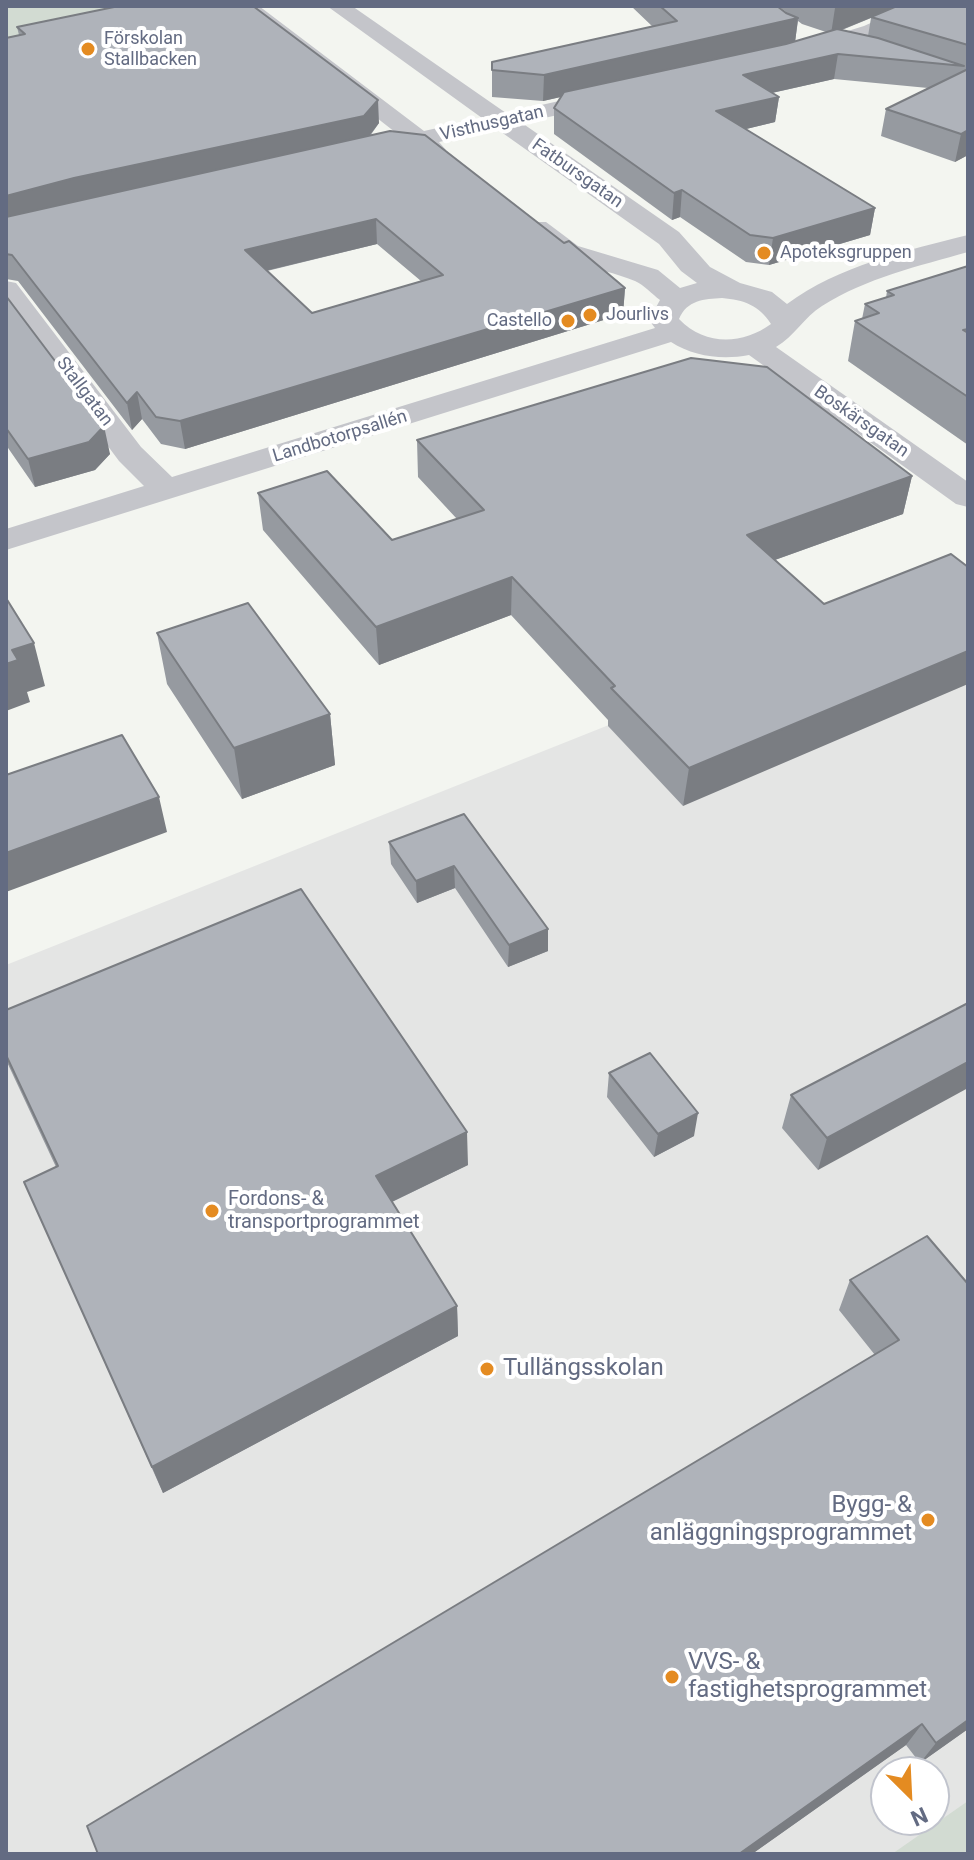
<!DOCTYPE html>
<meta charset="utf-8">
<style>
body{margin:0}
#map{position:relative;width:974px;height:1860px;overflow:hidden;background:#f3f5f0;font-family:Roboto,sans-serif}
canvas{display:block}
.frame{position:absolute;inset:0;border:8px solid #636b82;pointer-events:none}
.north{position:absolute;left:870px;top:1756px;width:80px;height:80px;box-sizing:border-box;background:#fff;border:2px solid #c1c4cd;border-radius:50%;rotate:156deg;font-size:22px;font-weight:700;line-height:32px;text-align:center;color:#636b82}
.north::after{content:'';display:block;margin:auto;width:28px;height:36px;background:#e48b21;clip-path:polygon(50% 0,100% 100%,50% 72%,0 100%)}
</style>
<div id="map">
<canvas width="974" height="1860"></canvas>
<div class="frame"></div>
<div class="north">N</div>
</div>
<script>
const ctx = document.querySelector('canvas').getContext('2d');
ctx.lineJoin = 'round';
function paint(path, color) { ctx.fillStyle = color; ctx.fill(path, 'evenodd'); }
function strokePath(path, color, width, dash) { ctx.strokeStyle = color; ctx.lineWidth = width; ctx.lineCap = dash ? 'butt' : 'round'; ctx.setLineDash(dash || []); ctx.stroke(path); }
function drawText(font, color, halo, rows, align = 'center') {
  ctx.font = font + ' Roboto,sans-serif'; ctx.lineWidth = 8; ctx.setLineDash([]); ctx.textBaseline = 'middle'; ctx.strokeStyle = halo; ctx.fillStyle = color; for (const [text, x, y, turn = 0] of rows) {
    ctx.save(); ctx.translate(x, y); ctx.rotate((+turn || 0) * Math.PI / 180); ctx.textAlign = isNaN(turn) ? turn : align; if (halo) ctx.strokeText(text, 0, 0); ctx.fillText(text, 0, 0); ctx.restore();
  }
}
const built = new Path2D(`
 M 968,582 L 968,1854 L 6,1854 L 6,965 ZM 886,1772 L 934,1772 L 934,1820 L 886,1820 Z`);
const green = new Path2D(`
 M 6,6 L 186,6 L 6,54 Z
 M 968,1801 L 968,1854 L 892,1854 Z`);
const minor = new Path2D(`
 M 234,6 L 259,6 L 424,131 L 482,118 L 327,6 L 352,6 L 506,113 L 612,89 L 620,91 L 624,96 L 620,101 L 522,123 L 679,232 L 710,267 L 740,283 L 772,292 L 787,304 C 838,266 908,250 968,235 L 968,252 C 919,266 866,278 822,306 C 804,317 795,336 776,347 L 968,482 L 968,507 L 956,504 L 749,355 C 723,360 694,357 671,342 L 6,550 L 6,529 L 144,486 L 119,461 L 6,309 L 6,281 L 16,283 L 141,447 L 172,477 L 655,328 L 649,320 L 660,300 C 652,294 644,285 635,281 C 597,265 549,265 524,228 L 528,222 L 546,222 L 578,246 L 658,270 L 680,288 L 697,283 L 681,271 L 659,244 L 497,129 L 439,142 L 446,150 L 443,155 L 434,157 L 415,148 L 371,157 L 362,155 L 359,150 L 362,145 L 400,136 ZM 722,298 C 744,300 759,305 771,324 C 742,345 705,346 679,319 C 687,300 704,299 722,298 Z
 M 908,6 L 936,6 L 933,11 L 880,36 L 804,59 L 793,52 L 796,47 L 864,26 Z`);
const wall = new Path2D(`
 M 631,6 L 777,6 L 789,14 L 778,6 L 968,6 L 968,155 L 955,162 L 881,136 L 886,109 L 928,88 L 834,79 L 772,93 L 779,97 L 775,122 L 746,129 L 875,208 L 870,235 L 769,265 L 746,262 L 680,217 L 672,220 L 554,134 L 554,108 L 561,97 L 543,101 L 492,97 L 492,62 L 653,27 ZM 871,18 L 868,36 L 842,30 ZM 798,21 L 802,24 L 826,32 L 795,41 Z
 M 17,27 L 379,123 L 370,136 L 564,243 L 625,288 L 623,314 L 185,449 L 161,444 L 142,419 L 132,430 L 18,281 L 6,279 L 6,38 L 19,35 ZM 377,244 L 421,281 L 312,313 L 267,271 Z
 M 968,266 L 968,445 L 848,361 L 855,321 L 862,319 L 865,304 L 886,298 L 887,291 Z
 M 6,296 L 110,454 L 95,470 L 35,487 L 6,445 Z
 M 417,440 L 912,476 L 903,514 L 775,560 L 683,806 L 608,726 L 608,720 L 511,615 L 379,665 L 263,530 L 258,493 L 392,540 L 457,519 L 418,477 Z
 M 157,633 L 330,714 L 335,765 L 242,799 L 167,684 Z
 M 464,814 L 548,929 L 548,951 L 508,967 L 455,888 L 417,903 L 391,864 L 389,842 Z
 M 968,1003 L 818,1170 L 782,1128 L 791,1095 Z
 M 6,1010 L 468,1165 L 392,1202 L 457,1306 L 458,1336 L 163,1493 L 24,1182 L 56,1167 L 6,1060 Z
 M 609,1073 L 694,1136 L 654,1157 L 607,1097 Z
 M 850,1280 L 968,1284 L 968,1729 L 920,1763 L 906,1745 L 752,1854 L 98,1854 L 875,1355 L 839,1310 Z`);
const shadedWall = new Path2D(`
 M 840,6 L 900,6 L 831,34 L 835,8 Z
 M 798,18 L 795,43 L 543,101 L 544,75 Z
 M 838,54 L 834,79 L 740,100 L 743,75 Z
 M 779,97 L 775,122 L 713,137 L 716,111 Z
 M 378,100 L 379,123 L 366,140 L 6,223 L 6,196 Z
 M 968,130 L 968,155 L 955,162 L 961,134 Z
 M 682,190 L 680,217 L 672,220 L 674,193 Z
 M 875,208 L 870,235 L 769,265 L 773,238 Z
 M 376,219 L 377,244 L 248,275 L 245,250 Z
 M 625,288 L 623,314 L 185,449 L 180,421 Z
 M 137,392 L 142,419 L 132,430 L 127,403 Z
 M 104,426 L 110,454 L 95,470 L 35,487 L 28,459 Z
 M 912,476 L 903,514 L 741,572 L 747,535 Z
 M 512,577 L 511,615 L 379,665 L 376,627 Z
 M 34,643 L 45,686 L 27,692 L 30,702 L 6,711 L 6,664 L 12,650 Z
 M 968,651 L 968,684 L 683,806 L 689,768 Z
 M 330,714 L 335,765 L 242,799 L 234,748 Z
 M 159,797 L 167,832 L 6,892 L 6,853 Z
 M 454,866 L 455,888 L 417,903 L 416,881 Z
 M 548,929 L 548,951 L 508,967 L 509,945 Z
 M 968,1062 L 968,1088 L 818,1170 L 827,1138 Z
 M 698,1113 L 694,1136 L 654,1157 L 658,1134 Z
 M 467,1132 L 468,1165 L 379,1208 L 376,1176 Z
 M 457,1306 L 458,1336 L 163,1493 L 152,1467 Z
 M 968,1720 L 968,1729 L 920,1763 L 936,1743 Z
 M 922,1724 L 906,1745 L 752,1854 L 739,1854 Z`);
const building = new Path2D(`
 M 119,6 L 253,6 L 378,100 L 364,116 L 74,178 L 6,196 L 6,38 L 25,34 L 17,27 Z
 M 660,6 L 777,6 L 786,13 L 798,18 L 544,75 L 492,70 L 492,62 L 677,21 Z
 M 897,6 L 968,6 L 968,45 L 871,17 Z
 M 837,29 L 878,38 L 964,66 L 838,54 L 743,75 L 779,97 L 716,111 L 875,208 L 773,238 L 750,235 L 682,190 L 674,193 L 554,108 L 564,92 L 786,44 Z
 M 968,69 L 968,130 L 961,134 L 886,109 Z
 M 390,131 L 425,135 L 564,243 L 569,241 L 625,288 L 180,421 L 156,417 L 137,392 L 127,403 L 12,255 L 6,254 L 6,217 ZM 376,219 L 443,275 L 312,313 L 245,250 Z
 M 968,266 L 968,329 L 963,330 L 968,333 L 968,397 L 855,321 L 879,313 L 865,304 L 894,295 L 887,291 Z
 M 6,296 L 104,426 L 89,442 L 28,459 L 6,428 Z
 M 691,358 L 767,367 L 912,476 L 747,535 L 824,604 L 951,554 L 968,567 L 968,651 L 689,768 L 611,688 L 615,686 L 512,577 L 376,627 L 258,493 L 327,471 L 392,540 L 484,510 L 417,440 Z
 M 6,598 L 34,643 L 12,650 L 18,660 L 6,664 Z
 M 248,603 L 330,714 L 234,748 L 157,633 Z
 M 122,735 L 159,797 L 6,853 L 6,775 Z
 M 464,814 L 548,929 L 509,945 L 454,866 L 416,881 L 389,842 Z
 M 301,889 L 467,1132 L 376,1176 L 457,1306 L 152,1467 L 24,1182 L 58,1166 L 6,1055 L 6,1010 Z
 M 968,1003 L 968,1062 L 827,1138 L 791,1095 Z
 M 650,1053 L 698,1113 L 658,1134 L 609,1073 Z
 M 927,1236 L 968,1284 L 968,1720 L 936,1743 L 922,1724 L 739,1854 L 98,1854 L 87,1826 L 899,1340 L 850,1280 Z`);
const markers = [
 [88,49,8,"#e48b21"],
 [764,253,8,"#e48b21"],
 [590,315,8,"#e48b21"],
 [568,321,8,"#e48b21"],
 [212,1211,8,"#e48b21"],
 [487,1369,8,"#e48b21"],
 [928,1520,8,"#e48b21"],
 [672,1677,8,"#e48b21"]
];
const farPoinames = [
 ["Förskolan",104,39],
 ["Stallbacken",104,60],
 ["Apoteksgruppen",780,253],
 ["Jourlivs",606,315],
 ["Castello",552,321,"right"]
];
const farStreetnames = [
 ["Visthusgatan",492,124,-13],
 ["Fatbursgatan",577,174,35],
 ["Stallgatan",84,392,53],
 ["Boskärsgatan",861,422,35],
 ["Landbotorpsallén",340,437,-17]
];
const poiNames = [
 ["Fordons- &",228,1200],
 ["transportprogrammet",228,1223]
];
const nearPoinames = [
 ["Tullängsskolan",503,1369],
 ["Bygg- &",912,1506,"right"],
 ["anläggningsprogrammet",912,1534,"right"],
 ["VVS- &",688,1663],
 ["fastighetsprogrammet",688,1691]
];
paint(built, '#e4e5e4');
paint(green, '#d2dbd2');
paint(minor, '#c4c5ca');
paint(wall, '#969aa0');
paint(shadedWall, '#7a7d82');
paint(building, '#afb3ba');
strokePath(building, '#7a7d82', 2);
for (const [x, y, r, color] of markers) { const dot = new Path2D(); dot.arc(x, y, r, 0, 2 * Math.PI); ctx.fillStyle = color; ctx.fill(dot); strokePath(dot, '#fff', 3); }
drawText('18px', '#636b82', '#fff', farPoinames, 'left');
drawText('18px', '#636b82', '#fff', farStreetnames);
drawText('20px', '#636b82', '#fff', poiNames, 'left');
drawText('24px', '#636b82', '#fff', nearPoinames, 'left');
</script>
